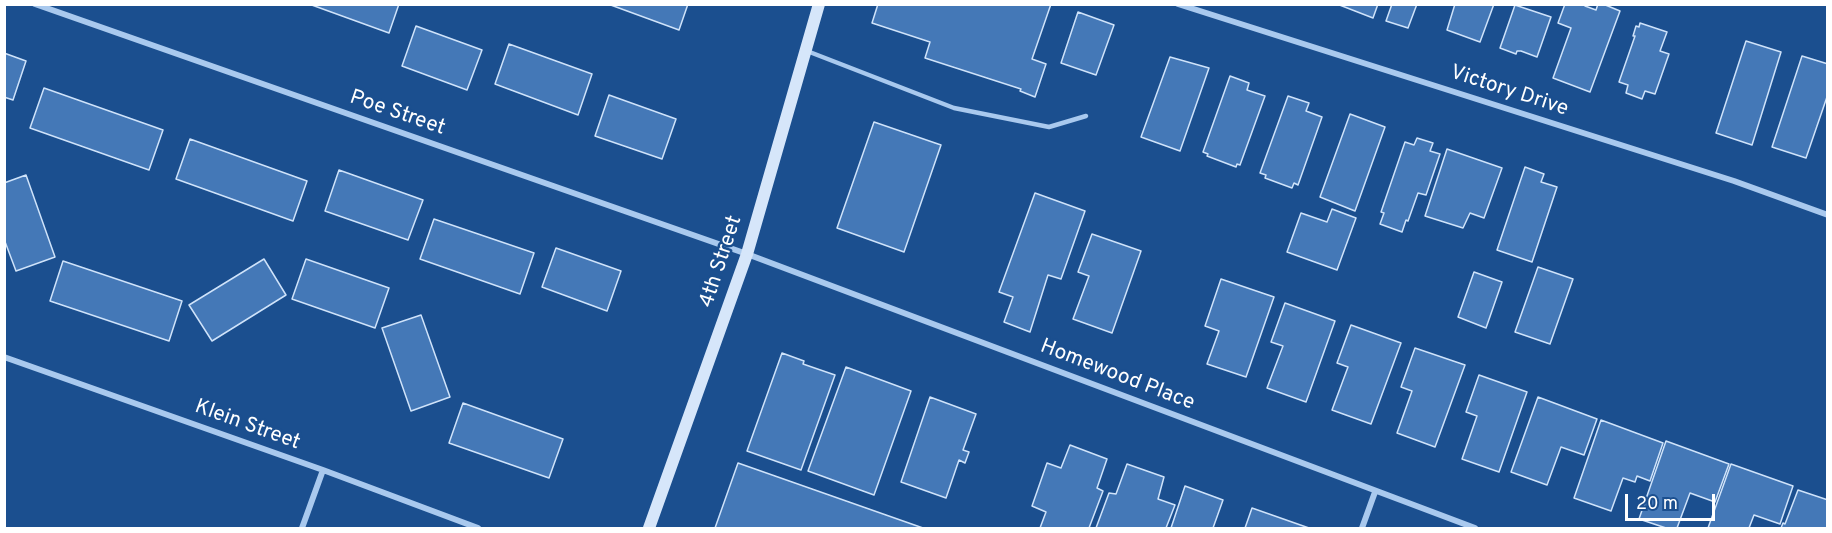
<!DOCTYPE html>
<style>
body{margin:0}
#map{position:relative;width:1832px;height:533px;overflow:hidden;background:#1b4f8f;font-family:Overpass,sans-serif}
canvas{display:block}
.frame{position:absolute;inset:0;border:6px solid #fff;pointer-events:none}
.scale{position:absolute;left:1625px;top:494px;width:90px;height:27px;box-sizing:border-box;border:3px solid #fff;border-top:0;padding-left:8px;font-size:18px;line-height:21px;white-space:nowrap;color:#fff;-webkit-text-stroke:4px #1b4f8f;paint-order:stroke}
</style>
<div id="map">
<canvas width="1832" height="533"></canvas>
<div class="frame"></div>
<div class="scale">20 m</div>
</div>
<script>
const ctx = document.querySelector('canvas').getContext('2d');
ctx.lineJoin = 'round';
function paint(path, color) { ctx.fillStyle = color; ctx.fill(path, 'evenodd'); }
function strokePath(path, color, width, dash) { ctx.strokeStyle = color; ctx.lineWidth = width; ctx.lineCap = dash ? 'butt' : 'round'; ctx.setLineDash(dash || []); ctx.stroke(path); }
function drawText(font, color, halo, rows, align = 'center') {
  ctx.font = font + ' Overpass,sans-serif'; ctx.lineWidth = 5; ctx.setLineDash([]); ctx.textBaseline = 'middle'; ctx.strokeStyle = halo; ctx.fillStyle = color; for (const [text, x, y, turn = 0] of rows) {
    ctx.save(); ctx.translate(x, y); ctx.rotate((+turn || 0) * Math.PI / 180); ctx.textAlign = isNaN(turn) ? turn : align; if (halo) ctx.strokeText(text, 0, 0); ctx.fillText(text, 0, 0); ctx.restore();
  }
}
const building = new Path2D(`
 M 309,4 L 399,4 L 389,33 Z
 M 608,4 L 688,4 L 679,30 Z
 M 878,4 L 1051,4 L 1032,59 L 1046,64 L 1035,97 L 1020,91 L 1021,89 L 925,58 L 930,42 L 872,23 Z
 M 1337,4 L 1378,4 L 1373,18 Z
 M 1392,4 L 1417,4 L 1408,28 L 1386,21 Z
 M 1455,4 L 1494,4 L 1480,42 L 1447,30 Z
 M 1565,4 L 1586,4 L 1585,6 L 1596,10 L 1598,4 L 1603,4 L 1620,11 L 1590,92 L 1553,78 L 1571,28 L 1558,23 Z
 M 1515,5 L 1551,17 L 1537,57 L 1521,51 L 1517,51 L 1516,54 L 1500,48 Z
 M 1078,12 L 1114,25 L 1096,75 L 1061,63 Z
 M 1640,23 L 1667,32 L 1660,51 L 1669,54 L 1655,94 L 1645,91 L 1642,99 L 1626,93 L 1628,85 L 1619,82 L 1635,36 L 1633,36 L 1636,26 L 1639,27 Z
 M 416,26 L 482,50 L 467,90 L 402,66 Z
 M 1746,41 L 1781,52 L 1752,145 L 1716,133 Z
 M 509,44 L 592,74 L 578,115 L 495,84 Z
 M 4,53 L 26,61 L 13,100 L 4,97 Z
 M 1802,56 L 1828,64 L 1828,94 L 1806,158 L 1772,147 Z
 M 1170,57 L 1209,68 L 1180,151 L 1141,137 Z
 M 1230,76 L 1249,83 L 1247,90 L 1265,96 L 1240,165 L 1237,164 L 1236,167 L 1207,156 L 1208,154 L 1203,152 Z
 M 44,88 L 163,130 L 149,170 L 30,128 Z
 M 609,95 L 676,119 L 662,159 L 595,136 Z
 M 1288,96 L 1309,103 L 1306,111 L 1322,117 L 1298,185 L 1294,183 L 1292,188 L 1265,178 L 1266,175 L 1260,173 Z
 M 1350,114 L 1385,127 L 1355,211 L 1320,197 Z
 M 874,122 L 941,145 L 904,252 L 837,228 Z
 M 1417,138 L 1433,143 L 1430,151 L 1440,154 L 1426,195 L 1418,193 L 1408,221 L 1406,220 L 1402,232 L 1380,224 L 1384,213 L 1381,212 L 1405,142 L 1414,145 Z
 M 190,139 L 307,181 L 293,221 L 176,179 Z
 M 1447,149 L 1502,168 L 1484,218 L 1470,213 L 1463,228 L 1425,216 Z
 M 1525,167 L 1544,174 L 1541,182 L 1557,187 L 1532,262 L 1497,250 Z
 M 339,170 L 423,200 L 408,240 L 325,211 Z
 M 26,175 L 55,257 L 16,271 L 4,239 L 4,183 Z
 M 1035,193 L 1085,211 L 1061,279 L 1048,275 L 1030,332 L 1004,322 L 1013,297 L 999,292 Z
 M 1332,209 L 1356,218 L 1337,270 L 1287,252 L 1301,213 L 1327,222 Z
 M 434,219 L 534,253 L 520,294 L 420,259 Z
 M 1092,234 L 1141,251 L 1112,333 L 1073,319 L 1089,276 L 1078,272 Z
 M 556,248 L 621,271 L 607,311 L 542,287 Z
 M 264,259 L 286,295 L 212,341 L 189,305 Z
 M 306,259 L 389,288 L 375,328 L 292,299 Z
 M 63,261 L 182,301 L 169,341 L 50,301 Z
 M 1538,267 L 1573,279 L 1550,344 L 1515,332 Z
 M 1474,272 L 1502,282 L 1486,328 L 1458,317 Z
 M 1221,279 L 1274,297 L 1246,377 L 1207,364 L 1219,331 L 1205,326 Z
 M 1285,303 L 1335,321 L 1306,402 L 1267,388 L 1283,346 L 1271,342 Z
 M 421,315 L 450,397 L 411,411 L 382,328 Z
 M 1351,325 L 1401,343 L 1371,424 L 1332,410 L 1348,367 L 1337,363 Z
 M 1415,348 L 1465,365 L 1435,447 L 1397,433 L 1412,391 L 1401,387 Z
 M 782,353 L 804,361 L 803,364 L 835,375 L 801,470 L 747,451 Z
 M 846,367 L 911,391 L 874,495 L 808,471 Z
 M 1479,375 L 1527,392 L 1499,472 L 1462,459 L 1477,416 L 1466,412 Z
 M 930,397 L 976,414 L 963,450 L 969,452 L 965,463 L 959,460 L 946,498 L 901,482 Z
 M 1538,397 L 1597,419 L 1584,455 L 1561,447 L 1547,485 L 1511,472 Z
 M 463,403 L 563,439 L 549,478 L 449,443 Z
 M 1601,420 L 1663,443 L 1650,481 L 1637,476 L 1635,482 L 1623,478 L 1611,511 L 1574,498 Z
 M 1666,441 L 1729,464 L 1715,502 L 1690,493 L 1677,528 L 1666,528 L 1639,519 Z
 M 1070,445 L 1107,459 L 1097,488 L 1103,491 L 1089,528 L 1040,528 L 1046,512 L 1032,506 L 1047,463 L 1061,468 Z
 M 738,463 L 923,528 L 715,528 Z
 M 1127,464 L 1164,477 L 1158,499 L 1175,505 L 1166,528 L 1096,528 L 1109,493 L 1116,494 Z
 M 1731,464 L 1793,486 L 1780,524 L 1754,515 L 1749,528 L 1708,528 Z
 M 1185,486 L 1223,500 L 1213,528 L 1171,528 Z
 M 1798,490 L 1828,500 L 1828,528 L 1781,528 L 1783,523 L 1785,524 Z
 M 1252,508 L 1309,528 L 1245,528 Z`);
const lane = new Path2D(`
 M 807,51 L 954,108 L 1049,127 L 1086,116`);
const street = new Path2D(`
 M 35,4 L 747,254 L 1475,528
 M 1178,4 L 1734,181 L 1828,215
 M 4,357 L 323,470 L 478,528
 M 302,528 L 323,470
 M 1362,528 L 1375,492`);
const secondary = new Path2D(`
 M 649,528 L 747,254 L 819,4`);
const streetNames = [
 ["Victory Drive",1509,92,18],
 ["Poe Street",397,114,19],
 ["4th Street",722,262,-72],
 ["Homewood Place",1117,376,21],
 ["Klein Street",247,426,20]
];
paint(building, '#4478b7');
strokePath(building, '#cfe3fa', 1.5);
strokePath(lane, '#a9c9ee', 4.5);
strokePath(street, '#a9c9ee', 6);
strokePath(secondary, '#d6e6fa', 12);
drawText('21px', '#fff', '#1b4f8f', streetNames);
</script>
